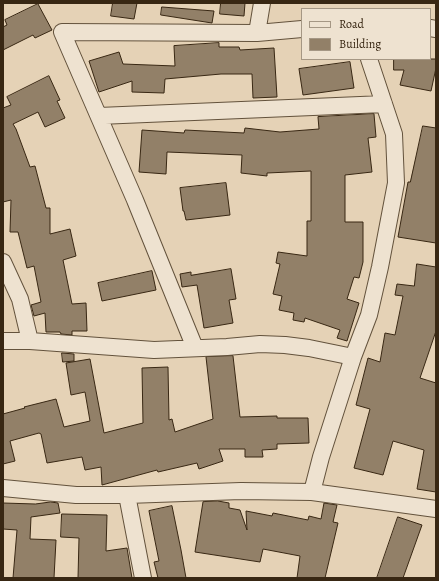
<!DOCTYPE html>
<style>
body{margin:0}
#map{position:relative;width:439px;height:581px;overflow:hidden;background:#e5d2b6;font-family:Alegreya,serif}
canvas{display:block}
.frame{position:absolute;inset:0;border:4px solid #382713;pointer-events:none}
.legend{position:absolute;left:301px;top:8px;width:130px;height:52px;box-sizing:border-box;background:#eee2d0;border:1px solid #a59784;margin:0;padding:5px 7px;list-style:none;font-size:12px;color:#382713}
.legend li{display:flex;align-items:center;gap:8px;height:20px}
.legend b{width:20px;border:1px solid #a59784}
</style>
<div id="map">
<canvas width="439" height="581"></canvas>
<div class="frame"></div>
<ul class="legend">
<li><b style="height:5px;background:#eee2d0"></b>Road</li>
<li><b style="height:11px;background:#928068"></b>Building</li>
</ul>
</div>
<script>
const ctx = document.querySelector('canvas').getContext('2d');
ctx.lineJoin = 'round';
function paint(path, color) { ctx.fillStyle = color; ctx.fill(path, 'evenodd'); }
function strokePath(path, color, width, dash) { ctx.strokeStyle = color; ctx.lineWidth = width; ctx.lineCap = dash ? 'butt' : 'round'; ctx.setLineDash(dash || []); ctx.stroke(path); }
const building = new Path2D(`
 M 113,3 L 137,3 L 134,19 L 111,16 Z
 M 221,3 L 245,3 L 244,16 L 220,14 Z
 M 38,4 L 52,30 L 35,38 L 33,35 L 3,50 L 3,27 L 7,25 L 5,20 Z
 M 162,7 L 214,11 L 212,23 L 161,15 Z
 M 219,43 L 219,47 L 239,47 L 240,50 L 274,48 L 277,97 L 253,98 L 252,74 L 221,74 L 165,79 L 164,93 L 132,92 L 132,81 L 99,92 L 89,61 L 119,52 L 123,64 L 175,66 L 174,46 Z
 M 394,59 L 436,59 L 436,68 L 431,91 L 400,85 L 404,70 L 394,70 Z
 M 350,62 L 354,88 L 303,95 L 299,69 Z
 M 49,76 L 60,100 L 57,101 L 65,118 L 45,127 L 38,112 L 13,124 L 16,129 L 30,167 L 35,166 L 46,208 L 50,208 L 50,234 L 70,229 L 76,256 L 63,260 L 72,304 L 86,303 L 87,331 L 72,331 L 72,335 L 61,334 L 60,332 L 46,332 L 45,313 L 34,316 L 31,305 L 41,302 L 34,266 L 27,268 L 18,232 L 10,232 L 11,200 L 3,202 L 3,108 L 11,105 L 7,97 Z
 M 374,114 L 376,137 L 368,138 L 372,172 L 345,175 L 345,222 L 363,222 L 363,262 L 359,278 L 354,277 L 347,299 L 359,303 L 347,341 L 337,338 L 340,330 L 305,318 L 304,322 L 293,320 L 294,313 L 279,310 L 282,296 L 273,294 L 280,264 L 276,263 L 278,252 L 307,256 L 307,221 L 311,221 L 311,171 L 267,173 L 267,176 L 241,173 L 242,155 L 167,152 L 166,174 L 139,172 L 142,130 L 184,133 L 185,130 L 244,133 L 245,128 L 280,132 L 319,129 L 318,117 Z
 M 423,126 L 436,128 L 436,243 L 398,237 L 408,182 L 410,182 Z
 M 226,183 L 230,215 L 186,220 L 184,211 L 183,211 L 180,188 Z
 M 417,264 L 436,267 L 436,331 L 420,378 L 436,383 L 436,492 L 417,489 L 424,450 L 393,441 L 383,475 L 354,468 L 370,409 L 356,405 L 368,358 L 380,362 L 385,333 L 395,335 L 403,296 L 395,295 L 397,284 L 414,286 Z
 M 231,269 L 236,299 L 229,300 L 233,323 L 204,328 L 197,285 L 182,287 L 180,274 L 191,272 L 191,275 Z
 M 152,271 L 156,290 L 102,301 L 98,283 Z
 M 62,353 L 74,354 L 74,361 L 63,362 Z
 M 233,356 L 240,417 L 277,416 L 277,418 L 308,418 L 309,443 L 277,444 L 277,449 L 262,450 L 263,457 L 245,457 L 245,449 L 219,449 L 223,461 L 199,469 L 197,463 L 158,472 L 157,470 L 102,485 L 101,467 L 85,470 L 82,457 L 47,463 L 41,434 L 39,433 L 10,441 L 15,461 L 3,464 L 3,414 L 25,408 L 24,407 L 56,399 L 64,427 L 90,421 L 85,392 L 71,395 L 66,363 L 90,359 L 104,433 L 143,423 L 142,368 L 168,367 L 169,420 L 172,419 L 175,432 L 213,419 L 206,357 Z
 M 218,501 L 229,503 L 229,508 L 240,510 L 247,530 L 246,511 L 272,516 L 273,513 L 308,520 L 309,516 L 321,519 L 324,503 L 337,505 L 333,522 L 338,523 L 325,578 L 297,578 L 300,556 L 263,549 L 260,562 L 195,552 L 203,502 Z
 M 51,502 L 58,503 L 60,513 L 31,517 L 30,539 L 56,540 L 54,578 L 13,578 L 17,530 L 3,529 L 3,503 L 35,504 Z
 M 172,506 L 181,550 L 186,578 L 158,578 L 154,562 L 159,561 L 149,511 Z
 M 62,514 L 107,515 L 106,551 L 127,548 L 132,578 L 78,578 L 79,538 L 61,537 Z
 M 398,517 L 422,525 L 403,578 L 377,578 Z`);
const minor = new Path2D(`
 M 430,28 L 436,29
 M 257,33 L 262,3
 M 99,116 L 384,104
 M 3,262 L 20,299 L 30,341
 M 3,341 L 30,341 L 154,350 L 227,347 L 260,344 L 285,345 L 309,348 L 353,357
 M 195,348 L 135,200 L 62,32 L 257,33 L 302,29
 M 3,488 L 76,495 L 127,495 L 241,491 L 312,492 L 436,509
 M 312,492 L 321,457 L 353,357 L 369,315 L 380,267 L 396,183 L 394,134 L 369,59
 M 127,495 L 143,578`);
paint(building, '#928068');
strokePath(building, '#382713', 1);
strokePath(minor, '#63523c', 18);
strokePath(minor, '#eee2d0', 16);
</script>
